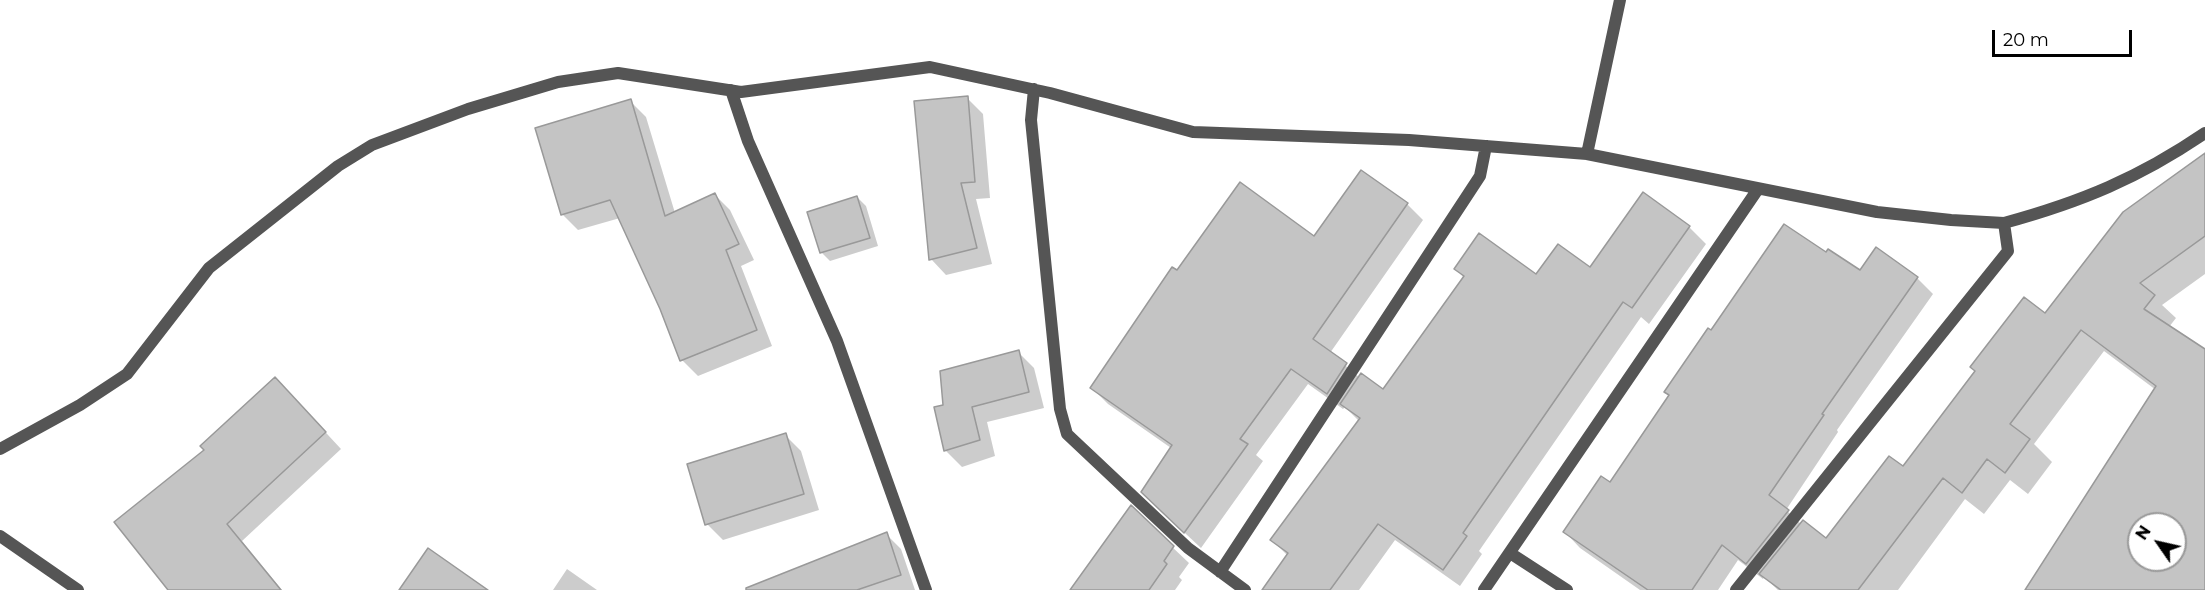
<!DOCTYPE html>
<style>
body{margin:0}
#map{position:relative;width:2205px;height:590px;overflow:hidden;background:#fff;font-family:Montserrat,sans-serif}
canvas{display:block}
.north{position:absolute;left:2127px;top:512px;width:60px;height:60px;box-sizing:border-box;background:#fff;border:2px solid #999;border-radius:50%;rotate:304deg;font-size:16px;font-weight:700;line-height:24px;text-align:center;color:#000}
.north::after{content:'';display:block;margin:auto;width:21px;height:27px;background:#000;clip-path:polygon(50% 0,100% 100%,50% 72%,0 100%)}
.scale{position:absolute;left:1992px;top:30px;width:140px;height:27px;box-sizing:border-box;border:3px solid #000;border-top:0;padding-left:8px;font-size:18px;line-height:21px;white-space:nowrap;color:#000;-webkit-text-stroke:4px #fff;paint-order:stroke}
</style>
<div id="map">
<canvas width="2205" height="590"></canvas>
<div class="north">N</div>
<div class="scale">20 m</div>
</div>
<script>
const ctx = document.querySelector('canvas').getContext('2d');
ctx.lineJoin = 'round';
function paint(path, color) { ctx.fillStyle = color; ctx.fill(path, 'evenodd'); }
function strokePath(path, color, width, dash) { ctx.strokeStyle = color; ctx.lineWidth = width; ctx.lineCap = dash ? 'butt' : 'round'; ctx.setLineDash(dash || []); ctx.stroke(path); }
const shadow = new Path2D(`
 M 967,98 L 983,114 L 990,198 L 976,199 L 992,264 L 946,275 L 931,259 Z
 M 630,101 L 646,117 L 675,213 L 714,194 L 730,210 L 754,260 L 741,266 L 772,346 L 698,376 L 682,360 L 662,309 L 620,218 L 578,230 L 562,214 Z
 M 2205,155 L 2205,274 L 2162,305 L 2176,318 L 2169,327 L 2205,351 L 2205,590 L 2026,590 L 2156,390 L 2104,351 L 2034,444 L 2052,462 L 2028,494 L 2010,480 L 1984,514 L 1965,499 L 1898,590 L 1778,590 L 1764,577 L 1763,579 L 1738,560 L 1718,590 L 1640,590 L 1580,548 L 1565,532 L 1611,484 L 1711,332 L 1826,254 L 1861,272 L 1917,278 L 1933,294 L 1837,430 L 1838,432 L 1786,510 L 1801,524 L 1826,540 L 1903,468 L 2045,315 ZM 2139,524 L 2175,524 L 2175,560 L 2139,560 Z
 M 857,197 L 866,206 L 878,246 L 830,261 L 822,253 L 809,213 Z
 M 1407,204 L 1423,220 L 1330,353 L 1359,377 L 1384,391 L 1464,278 L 1456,269 L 1536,276 L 1590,269 L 1689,227 L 1706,244 L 1649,324 L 1641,317 L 1479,551 L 1482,554 L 1460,586 L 1395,540 L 1359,590 L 1285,590 L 1288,556 L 1272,540 L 1360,422 L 1345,407 L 1343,409 L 1308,384 L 1256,455 L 1263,461 L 1201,548 L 1158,508 L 1171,448 L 1108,404 L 1092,388 L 1177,272 L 1315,238 Z
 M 1018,352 L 1034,368 L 1044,408 L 987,422 L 995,456 L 962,467 L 946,451 L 935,408 L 944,406 Z
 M 291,395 L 341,449 L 242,541 L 282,590 L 169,590 L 207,450 Z
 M 785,435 L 801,451 L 819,510 L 723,540 L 707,524 Z
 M 1131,508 L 1189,563 L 1179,577 L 1182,580 L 1175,590 L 1072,590 Z
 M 886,534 L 901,549 L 915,590 L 775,590 Z
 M 567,569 L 597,590 L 553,590 Z`);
const building = new Path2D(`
 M 968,96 L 975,182 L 961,183 L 977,248 L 929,260 L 914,101 Z
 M 631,99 L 665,216 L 715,193 L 739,244 L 726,250 L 757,330 L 680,361 L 660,309 L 610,200 L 561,215 L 535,128 Z
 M 2205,153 L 2205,236 L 2140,283 L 2155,295 L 2144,309 L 2205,349 L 2205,590 L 2025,590 L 2156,386 L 2081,330 L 2010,424 L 2030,439 L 2005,473 L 1987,459 L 1962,493 L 1943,478 L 1858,590 L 1781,590 L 1759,574 L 1803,520 L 1826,538 L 1889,456 L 1903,466 L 1975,371 L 1970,367 L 2024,297 L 2045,313 L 2123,212 ZM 2139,524 L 2175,524 L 2175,560 L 2139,560 Z
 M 1361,170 L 1408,203 L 1313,339 L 1347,363 L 1327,394 L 1291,369 L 1240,439 L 1248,444 L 1184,533 L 1141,492 L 1172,445 L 1090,388 L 1172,267 L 1177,270 L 1240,182 L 1314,236 Z
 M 1643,192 L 1690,226 L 1632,308 L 1623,302 L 1463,533 L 1467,536 L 1443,570 L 1378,524 L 1330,590 L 1262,590 L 1288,553 L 1270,540 L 1360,418 L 1340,404 L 1361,373 L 1383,389 L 1464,276 L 1454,269 L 1479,233 L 1536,274 L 1558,244 L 1590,267 Z
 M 857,196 L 870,238 L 820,253 L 807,212 Z
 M 1784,224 L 1826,252 L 1828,249 L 1860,270 L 1876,247 L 1918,277 L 1822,414 L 1824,415 L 1769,495 L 1789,510 L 1746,564 L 1722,545 L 1692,590 L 1648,590 L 1563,532 L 1601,476 L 1610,482 L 1669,395 L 1664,392 L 1708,328 L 1711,330 Z
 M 1019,350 L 1029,392 L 972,407 L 980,440 L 944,451 L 934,407 L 943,405 L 940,371 Z
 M 275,377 L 326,432 L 227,524 L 281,590 L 168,590 L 114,522 L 204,450 L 200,446 Z
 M 786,433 L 804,494 L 705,525 L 687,464 Z
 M 1131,505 L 1174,546 L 1164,561 L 1167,564 L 1149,590 L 1070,590 Z
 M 887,532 L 901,575 L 857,590 L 746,590 L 746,588 Z
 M 428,548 L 488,590 L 399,590 Z`);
const street = new Path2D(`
 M 1034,89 L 1031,120 L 1060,409 L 1067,434 L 1188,548 L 1245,590
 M 731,90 L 748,141 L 837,341 L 926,590
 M 1587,154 L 1620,0
 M 2004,223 C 2081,202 2139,178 2205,133
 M 0,449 L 80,405 L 127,374 L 209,268 L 338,166 L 372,145 L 468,109 L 558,82 L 618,73 L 741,92 L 930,67 L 1050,93 L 1193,132 L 1409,140 L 1587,154 L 1877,212 L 1951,220 L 2004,223 L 2008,251 L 1736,590
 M 0,536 L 78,590
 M 1510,553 L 1567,590
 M 1220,572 L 1480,176 L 1486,146
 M 1484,590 L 1758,189`);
paint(shadow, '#0003');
paint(building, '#c4c4c4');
strokePath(building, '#999', 1.5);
strokePath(street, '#555', 12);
</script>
